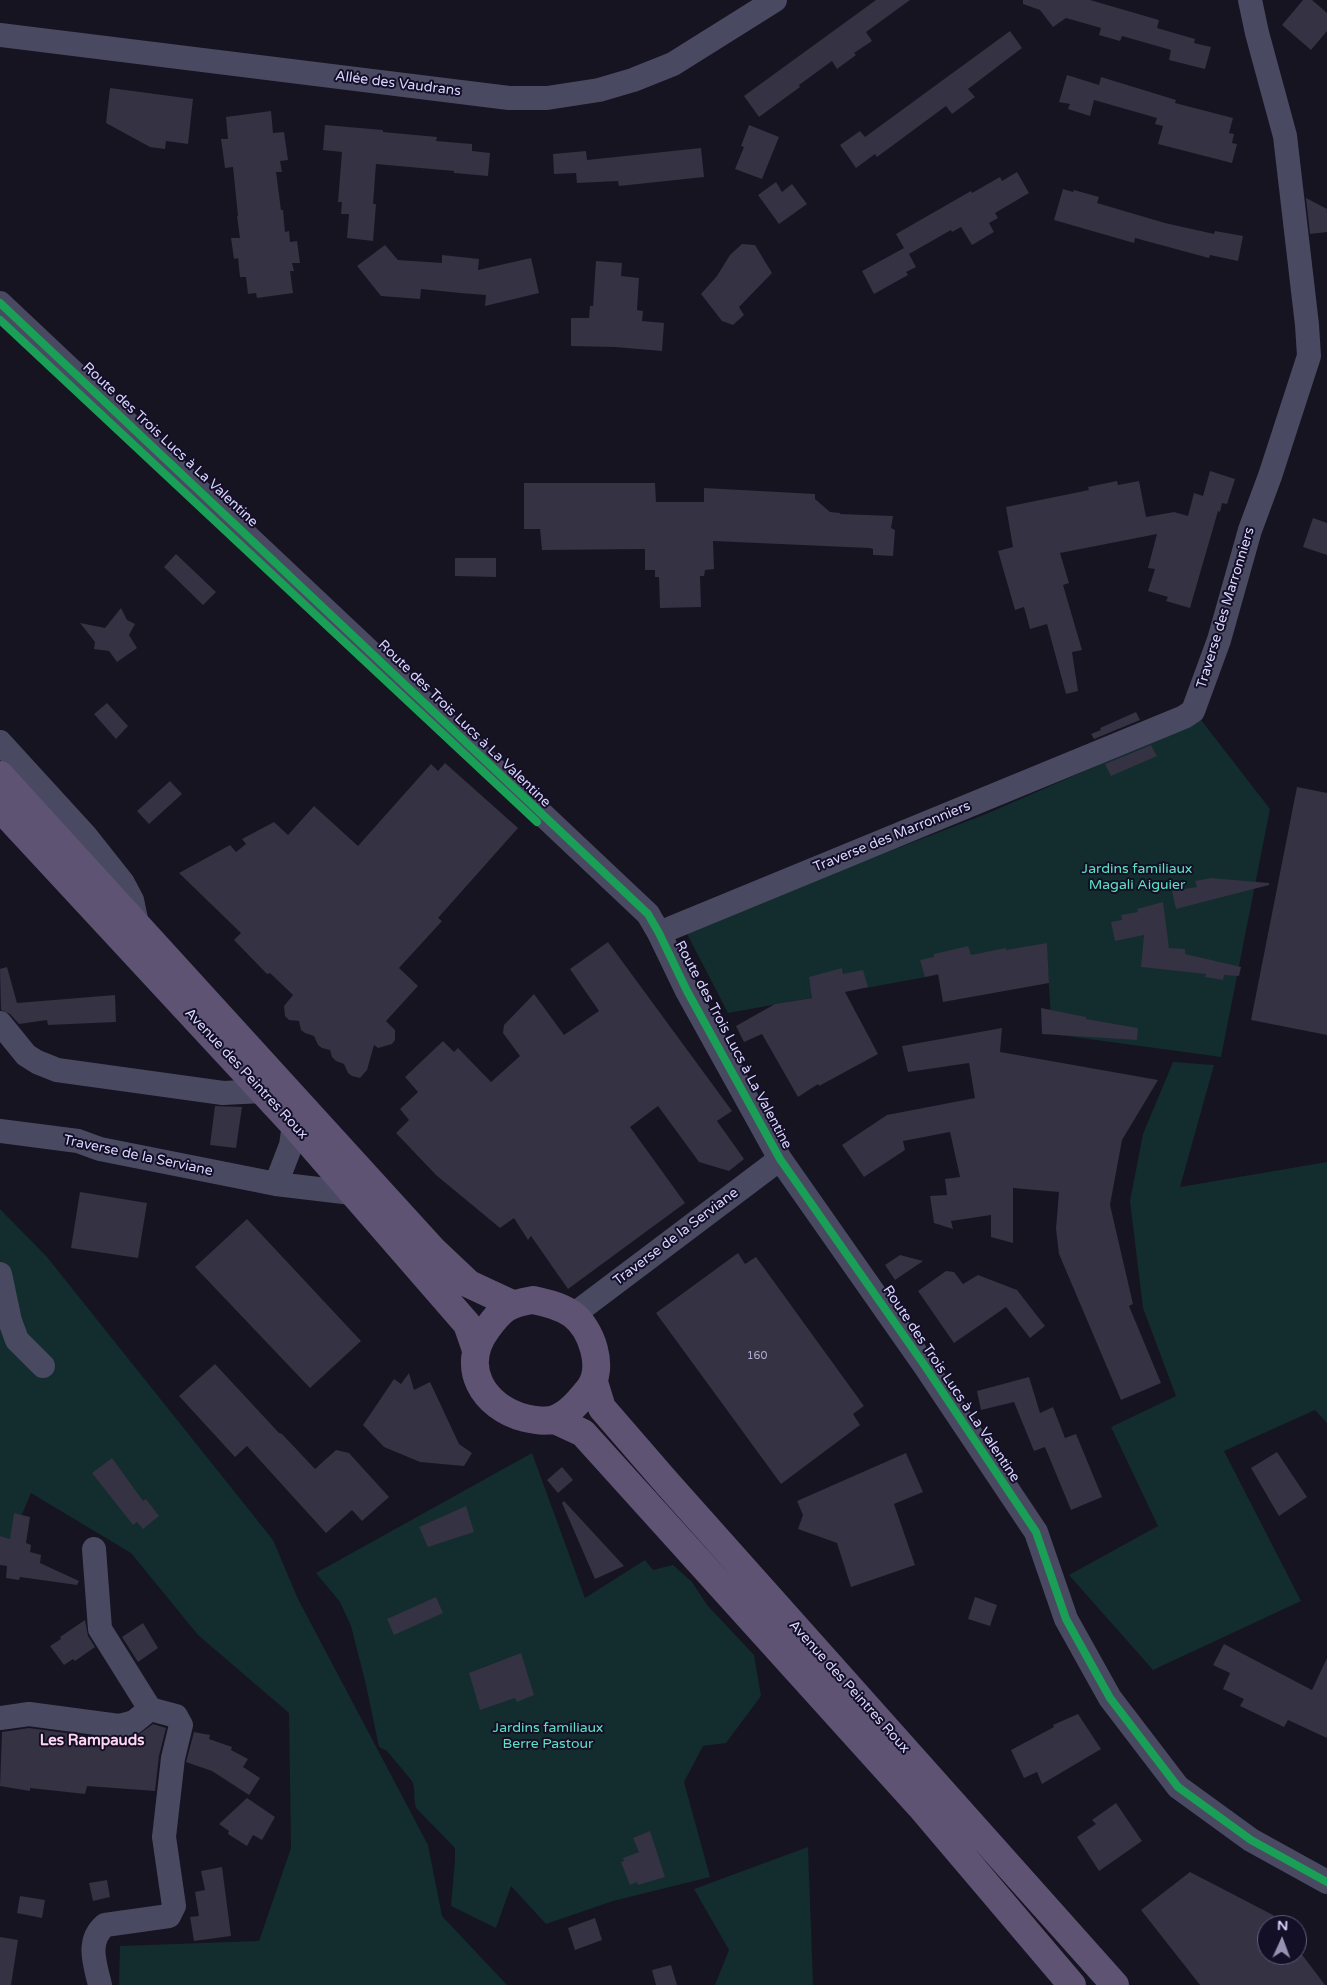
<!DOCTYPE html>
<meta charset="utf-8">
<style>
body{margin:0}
#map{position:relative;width:1327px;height:1985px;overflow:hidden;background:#161421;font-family:"Varela Round",sans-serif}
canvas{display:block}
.north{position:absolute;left:1257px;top:1915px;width:50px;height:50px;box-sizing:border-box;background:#130f26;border:1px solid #625e7d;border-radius:50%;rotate:2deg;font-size:14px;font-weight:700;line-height:20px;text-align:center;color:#d9d4ff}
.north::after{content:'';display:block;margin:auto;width:18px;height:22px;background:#9591b1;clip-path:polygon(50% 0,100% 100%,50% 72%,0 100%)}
</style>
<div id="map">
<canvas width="1327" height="1985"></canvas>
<div class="north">N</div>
</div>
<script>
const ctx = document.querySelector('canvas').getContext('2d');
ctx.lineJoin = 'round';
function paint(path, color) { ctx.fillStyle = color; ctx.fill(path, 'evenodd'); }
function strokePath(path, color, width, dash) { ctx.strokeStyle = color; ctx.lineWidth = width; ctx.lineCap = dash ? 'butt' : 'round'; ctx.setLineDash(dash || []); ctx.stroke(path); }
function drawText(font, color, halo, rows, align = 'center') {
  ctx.font = font + ' "Varela Round",sans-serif'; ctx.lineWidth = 4; ctx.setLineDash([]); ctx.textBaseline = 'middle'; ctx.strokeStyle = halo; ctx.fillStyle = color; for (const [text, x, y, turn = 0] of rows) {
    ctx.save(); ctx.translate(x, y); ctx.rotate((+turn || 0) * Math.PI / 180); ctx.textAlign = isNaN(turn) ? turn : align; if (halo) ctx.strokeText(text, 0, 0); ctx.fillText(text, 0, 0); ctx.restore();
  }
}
const green = new Path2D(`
 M 1198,716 L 1270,809 L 1221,1057 L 1052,1034 L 1047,955 L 728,1013 L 685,930 L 986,814 L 1194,723 Z
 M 1173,1062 L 1214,1065 L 1180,1187 L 1327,1162 L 1327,1423 L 1315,1410 L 1224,1451 L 1301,1601 L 1153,1670 L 1069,1575 L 1158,1526 L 1111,1427 L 1176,1396 L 1143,1308 L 1130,1201 L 1143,1134 Z
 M 0,1209 L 47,1257 L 273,1540 L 298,1599 L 428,1845 L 442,1916 L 507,1985 L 119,1985 L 120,1946 L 259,1941 L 291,1848 L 289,1713 L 198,1635 L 131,1553 L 31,1493 L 0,1566 Z
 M 532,1453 L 585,1598 L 645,1560 L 653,1570 L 673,1565 L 692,1582 L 707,1605 L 754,1655 L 761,1696 L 726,1743 L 703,1746 L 684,1782 L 710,1877 L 613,1901 L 546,1924 L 511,1886 L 496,1928 L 451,1906 L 455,1860 L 455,1848 L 416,1808 C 413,1799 416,1789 412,1781 L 387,1751 L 379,1747 L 366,1685 L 351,1626 L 340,1602 L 316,1573 Z
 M 808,1847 L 813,1985 L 715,1985 L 729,1950 L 694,1889 Z`);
const building = new Path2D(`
 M 876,0 L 910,0 L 866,32 L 872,41 L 854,53 L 856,55 L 837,69 L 832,61 L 799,85 L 800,87 L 759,117 L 744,96 Z
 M 1023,0 L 1090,0 L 1159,20 L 1157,28 L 1195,39 L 1194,43 L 1211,47 L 1205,69 L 1169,60 L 1171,50 L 1122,36 L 1120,41 L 1099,35 L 1101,28 L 1066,18 L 1053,27 L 1040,10 L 1023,4 Z
 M 1303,0 L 1312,0 L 1327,13 L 1327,31 L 1311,50 L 1282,25 Z
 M 1010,31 L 1022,48 L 968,89 L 975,97 L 952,114 L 946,106 L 877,157 L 875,154 L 856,168 L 840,145 L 860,131 L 865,137 Z
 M 1067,75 L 1099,85 L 1101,77 L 1176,100 L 1175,103 L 1233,118 L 1229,133 L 1234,134 L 1232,143 L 1237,144 L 1232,163 L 1158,144 L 1163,126 L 1155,124 L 1157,118 L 1094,100 L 1090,116 L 1068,109 L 1070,104 L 1059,102 Z
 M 110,88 L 193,99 L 188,144 L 166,141 L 165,149 L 150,147 L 106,123 Z
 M 271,111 L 273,133 L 284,132 L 288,160 L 280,161 L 282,172 L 276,172 L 281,210 L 283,210 L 285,232 L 289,231 L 290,242 L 297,241 L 300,263 L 292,263 L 294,271 L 290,271 L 293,293 L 257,298 L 256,293 L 248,294 L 246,277 L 240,277 L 238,258 L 234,259 L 231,238 L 240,238 L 237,216 L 238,216 L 233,167 L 225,168 L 221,139 L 228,139 L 226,117 Z
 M 325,125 L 383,130 L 383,132 L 437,137 L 436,141 L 472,144 L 472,151 L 490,153 L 488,176 L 454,173 L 454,171 L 376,164 L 373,204 L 376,204 L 373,241 L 347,238 L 349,214 L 341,214 L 342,202 L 338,202 L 342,152 L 323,150 Z
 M 749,125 L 779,137 L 762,179 L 735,169 L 744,147 L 741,146 Z
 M 701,148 L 704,177 L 619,186 L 618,181 L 577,183 L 576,173 L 554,174 L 553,154 L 586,151 L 587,160 Z
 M 1017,172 L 1029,193 L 995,213 L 998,218 L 989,223 L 994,232 L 972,245 L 961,227 L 952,232 L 951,230 L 909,254 L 916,267 L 906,272 L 908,275 L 874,294 L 862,271 L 904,248 L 896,234 L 971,191 L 972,193 L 1000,177 L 1002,181 Z
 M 776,182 L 782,192 L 792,184 L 807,204 L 779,224 L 758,195 Z
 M 1063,189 L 1073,192 L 1074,190 L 1099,197 L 1097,203 L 1165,223 L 1214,234 L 1215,231 L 1243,236 L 1238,261 L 1210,255 L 1209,258 L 1135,238 L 1134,243 L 1054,220 Z
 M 1306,198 L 1327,209 L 1327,232 L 1310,234 Z
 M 742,244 L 755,245 L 772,273 L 739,307 L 744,315 L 733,325 L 722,321 L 701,294 L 717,276 L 730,255 Z
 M 385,245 L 398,260 L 442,263 L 442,255 L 479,259 L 478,270 L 531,258 L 539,293 L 485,306 L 486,295 L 460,293 L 421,289 L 420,299 L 381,296 L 357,266 Z
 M 596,261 L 622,263 L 621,276 L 639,278 L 637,310 L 643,311 L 642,321 L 664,323 L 662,351 L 615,347 L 571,346 L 571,318 L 589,318 L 590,306 L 593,306 Z
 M 1210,471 L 1235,479 L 1227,504 L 1222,503 L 1220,512 L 1218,511 L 1190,608 L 1166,601 L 1168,597 L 1148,591 L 1155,569 L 1148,568 L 1157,534 L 1060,553 L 1069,583 L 1063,585 L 1082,650 L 1072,652 L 1078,691 L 1066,694 L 1047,624 L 1030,629 L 1024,607 L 1015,610 L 998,551 L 1013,547 L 1006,507 L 1089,490 L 1088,487 L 1117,481 L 1118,485 L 1139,481 L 1146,517 L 1174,512 L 1188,516 L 1194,493 L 1203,496 Z
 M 524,483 L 655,483 L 656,502 L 704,502 L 704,488 L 815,494 L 815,499 L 830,512 L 840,513 L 840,514 L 893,516 L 891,528 L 895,530 L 893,556 L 873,555 L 873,549 L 869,548 L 713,541 L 714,569 L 705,570 L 704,576 L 700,576 L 701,607 L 660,608 L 659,577 L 655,577 L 655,570 L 645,570 L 645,549 L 542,550 L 540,529 L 524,529 Z
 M 1313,518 L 1327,523 L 1327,555 L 1303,547 Z
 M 176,554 L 216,592 L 203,605 L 164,567 Z
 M 455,558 L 496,558 L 496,577 L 455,576 Z
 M 121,608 L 127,620 L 135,624 L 129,635 L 137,648 L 117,662 L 109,651 L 94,649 L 95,642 L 80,623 L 105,628 Z
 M 107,703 L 128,726 L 116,739 L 94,714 Z
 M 1136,712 L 1140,720 L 1094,739 L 1091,734 L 1101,730 L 1100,728 Z
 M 1151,745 L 1157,756 L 1111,776 L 1105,764 Z
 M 445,763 L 518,828 L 438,918 L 442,921 L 399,968 L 418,986 L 386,1021 L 395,1030 L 395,1040 L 392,1044 L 378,1048 L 374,1045 L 367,1070 L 360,1078 L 352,1076 L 348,1073 L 344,1064 L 336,1061 L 332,1057 L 330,1050 L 322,1048 L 318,1045 L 314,1036 L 305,1033 L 301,1030 L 299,1021 L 289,1020 L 285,1016 L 284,1006 L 293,995 L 270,973 L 267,974 L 234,940 L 241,933 L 179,873 L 230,845 L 236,852 L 246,844 L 242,839 L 274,822 L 288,835 L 314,806 L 358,846 L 431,764 L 438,771 Z
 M 170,781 L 182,794 L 149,824 L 137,811 Z
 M 1297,787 L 1327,793 L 1327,1035 L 1251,1020 Z
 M 1211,878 L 1269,883 L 1269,885 L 1176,909 L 1172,891 L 1197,887 L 1195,881 Z
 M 1163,902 L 1169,948 L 1185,949 L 1185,954 L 1241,967 L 1239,976 L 1224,975 L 1223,980 L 1205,977 L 1206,974 L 1141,967 L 1144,935 L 1115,941 L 1111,922 L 1122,920 L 1121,915 L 1138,912 L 1137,909 Z
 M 608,942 L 732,1111 L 717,1121 L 744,1159 L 729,1171 L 699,1162 L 658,1106 L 630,1127 L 685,1203 L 568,1289 L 531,1236 L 528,1240 L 514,1218 L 500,1228 L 436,1175 L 396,1133 L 409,1120 L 400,1109 L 418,1092 L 405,1077 L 443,1041 L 454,1052 L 458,1048 L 491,1082 L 520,1056 L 503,1033 L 504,1025 L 534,994 L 564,1035 L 599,1011 L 570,969 Z
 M 1047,943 L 1049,983 L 943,1002 L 938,974 L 925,977 L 920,960 L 934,957 L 934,954 L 968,946 L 971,955 L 1006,948 L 1006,950 Z
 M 7,967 L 17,1003 L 115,995 L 116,1022 L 48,1025 L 47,1020 L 19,1024 L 10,1014 L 1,1010 L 0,969 Z
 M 842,968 L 843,974 L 863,970 L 868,987 L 845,992 L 878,1054 L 819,1086 L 818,1084 L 798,1097 L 762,1034 L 744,1042 L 736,1026 L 775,1004 L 812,998 L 809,977 Z
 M 1041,1008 L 1086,1017 L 1086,1019 L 1138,1028 L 1137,1040 L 1042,1034 Z
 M 1002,1028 L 1000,1052 L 1158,1080 L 1122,1140 L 1110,1205 L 1133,1304 L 1129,1306 L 1161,1383 L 1121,1400 L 1059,1254 L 1056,1229 L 1059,1192 L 1013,1188 L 1013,1243 L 991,1237 L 991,1215 L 951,1221 L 953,1229 L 934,1223 L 930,1196 L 947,1195 L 945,1179 L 960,1177 L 950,1132 L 903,1141 L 905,1150 L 864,1177 L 842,1145 L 887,1115 L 975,1098 L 969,1063 L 908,1072 L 902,1046 Z
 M 215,1106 L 242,1107 L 236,1148 L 210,1145 Z
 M 80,1192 L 147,1203 L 138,1258 L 71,1248 Z
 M 247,1219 L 361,1341 L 310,1388 L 195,1267 Z
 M 738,1253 L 745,1264 L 756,1257 L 864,1406 L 853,1414 L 860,1425 L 781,1484 L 656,1313 Z
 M 900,1255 L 923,1261 L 895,1280 L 885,1265 Z
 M 946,1271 L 954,1272 L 963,1284 L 978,1275 L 1017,1290 L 1045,1326 L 1030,1338 L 1006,1307 L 954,1343 L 918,1291 Z
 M 215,1364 L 279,1433 L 282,1434 L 315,1469 L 336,1450 L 349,1453 L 389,1497 L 362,1521 L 352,1510 L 326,1533 L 247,1446 L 235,1457 L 179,1396 Z
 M 409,1373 L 414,1390 L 430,1382 L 459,1444 L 472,1453 L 464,1466 L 420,1462 L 384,1447 L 363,1425 L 394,1379 L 401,1384 Z
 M 1029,1377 L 1040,1413 L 1053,1407 L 1065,1438 L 1076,1434 L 1102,1497 L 1071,1510 L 1045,1447 L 1034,1451 L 1014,1402 L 981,1410 L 977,1391 Z
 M 1277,1452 L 1307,1497 L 1279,1516 L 1251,1468 Z
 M 906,1453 L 923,1492 L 894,1504 L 915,1565 L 851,1587 L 837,1543 L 798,1529 L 803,1515 L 797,1501 Z
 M 112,1458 L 143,1501 L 146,1499 L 159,1516 L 143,1529 L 137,1522 L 133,1525 L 92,1473 Z
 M 562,1467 L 573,1480 L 558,1493 L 547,1480 Z
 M 564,1501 L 624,1566 L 595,1579 L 562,1503 Z
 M 466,1506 L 474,1532 L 428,1547 L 419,1527 Z
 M 14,1513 L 30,1517 L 26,1543 L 31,1545 L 30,1552 L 41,1555 L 40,1563 L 79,1581 L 77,1585 L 20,1577 L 19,1580 L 6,1578 L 7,1566 L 0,1565 L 0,1536 L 10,1539 Z
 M 436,1597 L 443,1613 L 394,1635 L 387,1619 Z
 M 975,1597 L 997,1605 L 990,1626 L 968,1619 Z
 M 85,1620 L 88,1636 L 95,1647 L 75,1661 L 73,1659 L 64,1665 L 50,1646 L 61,1639 L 60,1637 Z
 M 143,1623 L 158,1648 L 138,1662 L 122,1637 Z
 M 1224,1644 L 1312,1690 L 1327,1658 L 1327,1738 L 1288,1720 L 1284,1727 L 1240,1706 L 1244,1699 L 1223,1689 L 1230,1673 L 1213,1665 Z
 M 521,1653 L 534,1695 L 517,1702 L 515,1698 L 480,1710 L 469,1673 Z
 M 1078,1714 L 1101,1749 L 1042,1784 L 1037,1772 L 1024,1778 L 1011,1750 L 1054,1727 L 1053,1725 Z
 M 153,1724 L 166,1728 L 159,1756 L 155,1791 L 87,1786 L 85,1794 L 30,1788 L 30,1791 L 0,1786 L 2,1732 L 29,1728 L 118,1740 L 138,1735 Z
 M 194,1732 L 210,1735 L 209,1739 L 232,1747 L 231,1750 L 248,1759 L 243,1767 L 260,1778 L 249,1795 L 212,1771 L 186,1762 Z
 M 247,1798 L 275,1817 L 262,1840 L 253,1835 L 247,1846 L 228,1834 L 229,1831 L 219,1824 Z
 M 1116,1803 L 1142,1841 L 1099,1871 L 1077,1837 L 1096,1824 L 1092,1820 Z
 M 650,1831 L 665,1877 L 638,1885 L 637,1882 L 630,1885 L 621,1862 L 624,1861 L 623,1858 L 639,1852 L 633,1838 Z
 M 222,1867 L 231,1936 L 194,1941 L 190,1917 L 199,1916 L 195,1892 L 205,1890 L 201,1871 Z
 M 1190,1872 L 1273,1915 L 1280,1925 L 1267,1925 L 1267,1955 L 1297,1955 L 1297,1948 L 1325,1985 L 1200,1985 L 1141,1910 Z
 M 107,1880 L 110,1897 L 93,1901 L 89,1883 Z
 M 20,1896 L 45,1900 L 42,1918 L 17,1913 Z
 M 595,1918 L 602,1940 L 575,1950 L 568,1928 Z
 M 0,1937 L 18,1940 L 11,1985 L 0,1985 Z
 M 671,1965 L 677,1985 L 656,1985 L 652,1970 Z`);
const minor = new Path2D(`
 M 0,35 L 509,98 L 547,98 L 599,90 L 633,80 L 673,64 L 775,0
 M 0,303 L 648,914 L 659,933 L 687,991 L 780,1159 L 925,1366 L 1036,1532 L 1066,1619 L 1110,1698 L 1178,1787 L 1251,1840 L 1327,1882
 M 0,742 L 85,835 L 123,883 L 132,900 L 137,924
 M 659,933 L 1184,717 L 1193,711 L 1219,640 L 1250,530 L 1270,476 L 1309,356 L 1307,325 L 1285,136 L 1257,33 L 1250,0
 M 0,1023 L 26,1055 L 37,1062 L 57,1070 L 223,1093 L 263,1091
 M 0,1131 L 78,1141 L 100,1149 L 276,1184 L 352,1193
 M 276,1184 L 291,1145 L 294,1125
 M 0,1274 L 10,1321 L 17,1340 L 43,1366
 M 573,1315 L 780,1159
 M 94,1549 L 100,1629 L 150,1709
 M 0,1718 L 29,1714 L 119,1726 L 134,1722 L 150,1709 L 176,1716 L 181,1725 L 173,1758 L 164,1837 L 174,1906 L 169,1916 L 105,1925 C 86,1941 95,1964 100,1985`);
const primary = new Path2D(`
 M 0,775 L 433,1250 L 469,1284 L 512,1304
 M 0,808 L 294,1125 L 467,1324 L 476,1350
 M 533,1300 C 547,1303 560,1306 572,1314 C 592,1329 605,1368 589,1389 C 580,1400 569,1414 555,1419 C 547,1422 533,1420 525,1418 C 483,1407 459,1367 487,1329 C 502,1308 508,1304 533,1300 Z
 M 594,1382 L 602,1408 L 667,1483 L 1115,1985
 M 555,1420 L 583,1433 L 920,1806 L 1072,1985`);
const cycleway = new Path2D(`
 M 0,303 L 648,914 L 659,933 L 687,991 L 780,1159 L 925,1366 L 1036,1532 L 1066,1619 L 1110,1698 L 1178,1787 L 1251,1840 L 1327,1882
 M 0,320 L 537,822`);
const numberNames = [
 ["160",757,1356]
];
const streetNames = [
 ["Allée des Vaudrans",398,84,7],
 ["Route des Trois Lucs à La Valentine",170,445,43],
 ["Traverse des Marronniers",1226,608,-73],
 ["Route des Trois Lucs à La Valentine",464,724,44],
 ["Traverse des Marronniers",892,837,-22],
 ["Route des Trois Lucs à La Valentine",733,1045,62],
 ["Avenue des Peintres Roux",246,1074,47],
 ["Traverse de la Serviane",138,1156,12],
 ["Traverse de la Serviane",676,1237,-37],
 ["Route des Trois Lucs à La Valentine",951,1384,56],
 ["Avenue des Peintres Roux",849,1687,48]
];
const parkNames = [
 ["Jardins familiaux",1137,869],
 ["Magali Aiguier",1137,885],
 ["Jardins familiaux",548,1728],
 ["Berre Pastour",548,1744]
];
const neighbourhoodNames = [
 ["Les Rampauds",92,1741]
];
paint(green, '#132c2d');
paint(building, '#343243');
strokePath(minor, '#4a4962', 24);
strokePath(primary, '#5e5373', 28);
strokePath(cycleway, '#1a9f57', 8);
drawText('11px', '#b0acd0', null, numberNames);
drawText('14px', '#d9d4ff', '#130f26', streetNames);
drawText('14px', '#5fe0c0', '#130f26', parkNames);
drawText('bold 15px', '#ffd6f0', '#130f26', neighbourhoodNames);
</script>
